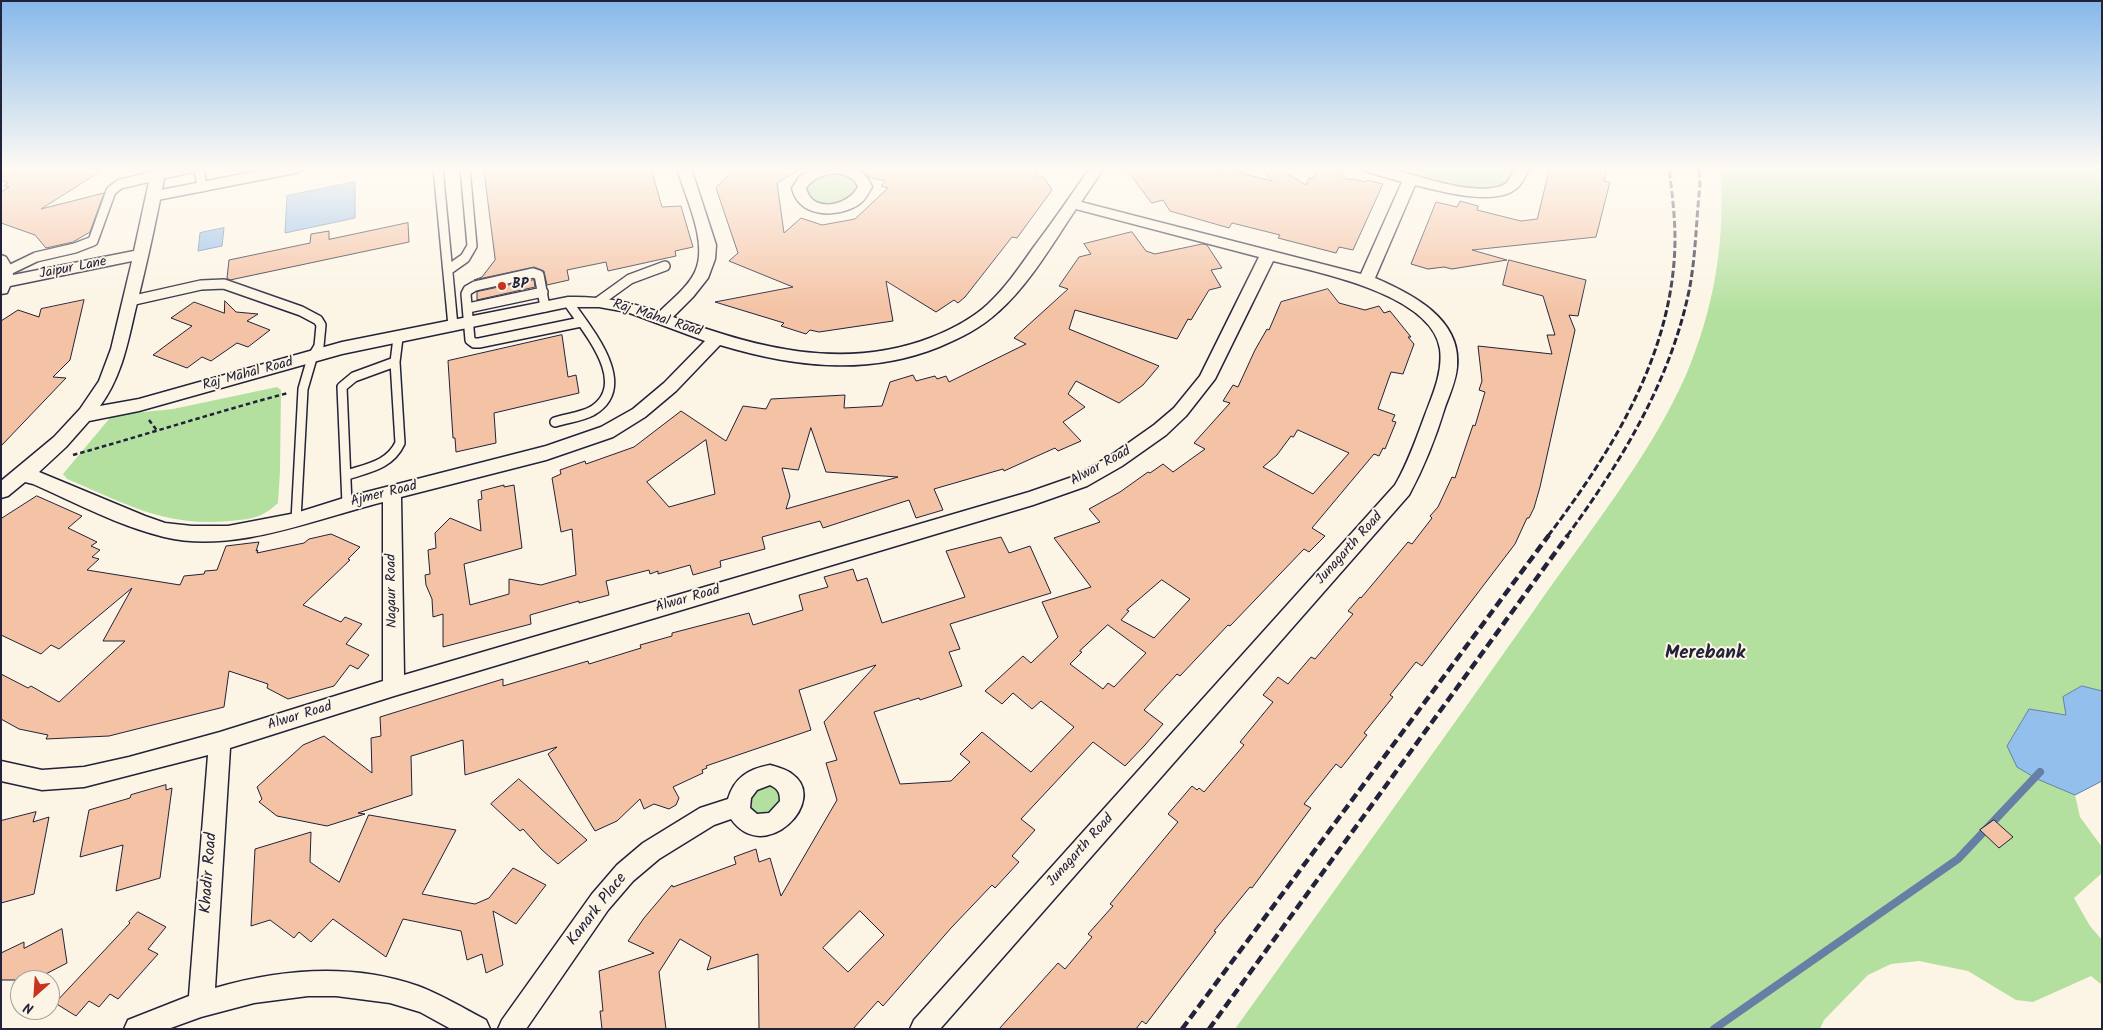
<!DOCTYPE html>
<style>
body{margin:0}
#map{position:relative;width:2103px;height:1030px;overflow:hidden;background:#fcf5e5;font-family:Kalam,sans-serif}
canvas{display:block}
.frame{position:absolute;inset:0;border:2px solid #22223b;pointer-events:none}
.north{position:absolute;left:10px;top:970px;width:50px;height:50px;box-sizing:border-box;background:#fcf5e5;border:1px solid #a5a1a1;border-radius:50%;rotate:206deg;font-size:14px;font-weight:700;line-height:20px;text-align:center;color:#22223b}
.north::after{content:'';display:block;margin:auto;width:18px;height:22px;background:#c8321e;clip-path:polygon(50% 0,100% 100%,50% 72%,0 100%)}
</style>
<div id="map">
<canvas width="2103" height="1030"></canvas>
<div class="frame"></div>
<div class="north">N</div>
</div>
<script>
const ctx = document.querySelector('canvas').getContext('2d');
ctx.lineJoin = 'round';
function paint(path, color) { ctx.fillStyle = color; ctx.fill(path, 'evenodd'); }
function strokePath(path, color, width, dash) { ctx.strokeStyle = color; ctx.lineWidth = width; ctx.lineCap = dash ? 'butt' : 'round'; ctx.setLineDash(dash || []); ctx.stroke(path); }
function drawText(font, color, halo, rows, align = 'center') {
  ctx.font = font + ' Kalam,sans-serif'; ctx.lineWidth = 4; ctx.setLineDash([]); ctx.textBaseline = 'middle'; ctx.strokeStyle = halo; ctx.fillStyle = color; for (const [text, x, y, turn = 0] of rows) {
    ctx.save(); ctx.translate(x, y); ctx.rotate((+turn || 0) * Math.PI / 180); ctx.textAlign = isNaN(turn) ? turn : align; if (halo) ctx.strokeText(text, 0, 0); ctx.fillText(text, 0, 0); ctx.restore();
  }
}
const green = new Path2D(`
 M 1382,168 L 1515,168 C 1512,175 1511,180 1505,184 C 1481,197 1408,175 1382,168 Z
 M 1720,168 L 2102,168 L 2102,691 L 2082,686 L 2066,715 L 2029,709 L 2007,746 L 2037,779 L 2075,795 L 2080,817 L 2102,847 L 2102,873 L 2074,898 L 2090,926 L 2102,940 L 2102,985 L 2091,976 L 2033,1002 L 2016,1000 L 1968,971 L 1919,961 L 1891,964 L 1868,975 L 1824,1020 L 1820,1029 L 1235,1029 C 1335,889 1436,750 1535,609 C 1586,535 1650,457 1686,375 C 1714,309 1726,240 1720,168 Z
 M 832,173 L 852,177 L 859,185 L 857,194 L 833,206 L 812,203 L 803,187 L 811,179 Z
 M 277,387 L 281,390 L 280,471 L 278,503 C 261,519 250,519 229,521 C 163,527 125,503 67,479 L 63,474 L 109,419 L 114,415 L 173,409 Z
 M 766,783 L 777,785 L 783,800 L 772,814 L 759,816 L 750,810 L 750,793 Z`);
const water = new Path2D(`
 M 355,182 L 355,218 L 285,233 L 287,196 Z
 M 224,228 L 222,246 L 198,251 L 200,233 Z
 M 2082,686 L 2102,691 L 2102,781 L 2075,795 L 2037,779 L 2017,767 L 2007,746 L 2029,709 L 2066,715 L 2063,697 Z`);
const stream = new Path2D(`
 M 1714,1029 L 1958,859 L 2040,772`);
const building = new Path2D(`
 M 1,168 L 106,168 L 41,209 L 104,193 L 90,232 L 73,242 L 46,248 L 35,235 L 1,223 L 1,192 L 9,187 L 4,186 L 8,183 L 1,180 Z
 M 484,168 L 651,168 L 662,207 L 681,206 L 693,247 L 675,251 L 676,256 L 608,271 L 606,262 L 567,270 L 569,280 L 547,285 L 544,271 L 534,267 L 474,280 L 482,277 L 495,260 Z
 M 736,168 L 802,168 L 777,183 L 784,233 L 801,218 L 822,225 L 855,219 L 888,188 L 881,186 L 885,181 L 869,177 L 859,168 L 1034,168 L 1039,177 L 1043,176 L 1052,190 L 1017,238 L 1012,237 L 965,297 L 958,303 L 954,300 L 936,312 L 886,281 L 893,321 L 819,332 L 810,330 L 806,334 L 781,326 L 784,323 L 715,302 L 793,287 L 729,261 L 738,253 L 716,188 Z
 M 1126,168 L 1207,168 L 1223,172 L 1225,169 L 1272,181 L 1262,168 L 1283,168 L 1288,174 L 1306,185 L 1309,178 L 1313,179 L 1319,168 L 1327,168 L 1340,172 L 1346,179 L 1354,179 L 1365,182 L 1367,180 L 1383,184 L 1353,250 L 1339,247 L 1336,253 L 1278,238 L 1280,235 L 1232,223 L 1229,228 L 1170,211 L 1163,200 L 1152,203 Z
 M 1550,168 L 1607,168 L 1604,181 L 1610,182 L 1596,237 L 1472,250 L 1507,260 L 1452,269 L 1444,267 L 1428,269 L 1411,264 L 1436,202 L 1457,207 L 1460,201 L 1478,206 L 1477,210 L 1521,221 L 1537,219 Z
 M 408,223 L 409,242 L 230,280 L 227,278 L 229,260 L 310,243 L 311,234 L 329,231 L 329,239 Z
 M 1132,232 L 1146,251 L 1155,254 L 1202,244 L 1207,245 L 1222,268 L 1211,270 L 1221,287 L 1209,290 L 1191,320 L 1188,319 L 1177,339 L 1075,310 L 1069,329 L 1159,366 L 1143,385 L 1119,403 L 1076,381 L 1068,394 L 1085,407 L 1063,422 L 1081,441 L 1058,451 L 1055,448 L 1004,471 L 1003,469 L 934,489 L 943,510 L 916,518 L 909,500 L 823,528 L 820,521 L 762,537 L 765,549 L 720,561 L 721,567 L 693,575 L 690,565 L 658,574 L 658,571 L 650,574 L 649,570 L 606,581 L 609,595 L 579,603 L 579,601 L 530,615 L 531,624 L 443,647 L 443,614 L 433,617 L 432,599 L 426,585 L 425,575 L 430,574 L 428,550 L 436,548 L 435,533 L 450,518 L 481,531 L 478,500 L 482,499 L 481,491 L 504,485 L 504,487 L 514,485 L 522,548 L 464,564 L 470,605 L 509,594 L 509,579 L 541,585 L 576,575 L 572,529 L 561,532 L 552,478 L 561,474 L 560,470 L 585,461 L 586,464 L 634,447 L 681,411 L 726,441 L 743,406 L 766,409 L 771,399 L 845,395 L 844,408 L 882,406 L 890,382 L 913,375 L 916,381 L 935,376 L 937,379 L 946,376 L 949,382 L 1026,344 L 1014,338 L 1068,289 L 1059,286 L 1079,257 L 1091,254 L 1084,244 ZM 811,428 L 826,472 L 898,477 L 786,509 L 790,496 L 782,468 L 798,470 ZM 706,440 L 715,494 L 669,507 L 647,482 Z
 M 1509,260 L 1586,280 L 1578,316 L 1569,315 L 1575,330 L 1540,487 L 1534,508 L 1529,518 L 1527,518 L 1515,544 L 1422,666 L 1416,662 L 1390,695 L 1393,697 L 1364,733 L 1367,735 L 1341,768 L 1336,764 L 1304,804 L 1311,808 L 1252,888 L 1250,887 L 1214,931 L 1216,932 L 1146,1024 L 1142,1021 L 1136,1029 L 999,1029 L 1058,963 L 1065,969 L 1092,937 L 1088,934 L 1113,906 L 1110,904 L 1178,822 L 1168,814 L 1192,786 L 1197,790 L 1199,788 L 1204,792 L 1244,745 L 1240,742 L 1273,702 L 1263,695 L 1278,677 L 1288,684 L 1311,657 L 1315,659 L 1353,614 L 1348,611 L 1360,597 L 1361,598 L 1408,542 L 1412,544 L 1432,518 L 1430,516 L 1438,507 L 1452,477 L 1455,478 L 1473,425 L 1475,426 L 1485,392 L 1479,390 L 1482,381 L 1478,346 L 1552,354 L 1547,335 L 1555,335 L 1543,296 L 1503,285 Z
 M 534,280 L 535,287 L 477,300 L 477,292 Z
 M 1328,289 L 1339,303 L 1365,310 L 1379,306 L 1384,313 L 1390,311 L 1411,337 L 1408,337 L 1414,344 L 1403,374 L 1391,372 L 1378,409 L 1395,415 L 1392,421 L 1396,422 L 1385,449 L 1383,448 L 1379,456 L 1374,454 L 1312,528 L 1325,536 L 1309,552 L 1304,549 L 1230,626 L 1228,625 L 1180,676 L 1177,674 L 1144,710 L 1163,724 L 1145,745 L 1125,766 L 1093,742 L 1021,819 L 1035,830 L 1012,856 L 1019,862 L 995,888 L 992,885 L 951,928 L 883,1006 L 878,1001 L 853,1029 L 759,1029 L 758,954 L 707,970 L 711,957 L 680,939 L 659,972 L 666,1029 L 602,1029 L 600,1011 L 603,1011 L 599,971 L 654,953 L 628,941 L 644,918 L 672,885 L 673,887 L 736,864 L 734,857 L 756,849 L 759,862 L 770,858 L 781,896 L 837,800 L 826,763 L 837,760 L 824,722 L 876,665 L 799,690 L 811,730 L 706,766 L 707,768 L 702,770 L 703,773 L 673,787 L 679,798 L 676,805 L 669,809 L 654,804 L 644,809 L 640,799 L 617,821 L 595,831 L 548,754 L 557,747 L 465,775 L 463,740 L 415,755 L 411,756 L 412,795 L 358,813 L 365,814 L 327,826 L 277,816 L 259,802 L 262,799 L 257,787 L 303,745 L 324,736 L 372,773 L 371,738 L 381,736 L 380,717 L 503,679 L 503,686 L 588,661 L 589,664 L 641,648 L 640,645 L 672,636 L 672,633 L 749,613 L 753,625 L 803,610 L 799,595 L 828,587 L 824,577 L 853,569 L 857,581 L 867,578 L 882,623 L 965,597 L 946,551 L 1001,537 L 1009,553 L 1030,546 L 1051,593 L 950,624 L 960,649 L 949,652 L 962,686 L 920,700 L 919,698 L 874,712 L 900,784 L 951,781 L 970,762 L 960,754 L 982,732 L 1031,772 L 1074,727 L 1041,701 L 1032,709 L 1013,693 L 1002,704 L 985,691 L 1023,656 L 1031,663 L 1058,637 L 1042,602 L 1091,587 L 1054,538 L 1100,522 L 1089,509 L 1120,492 L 1148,472 L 1150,473 L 1163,464 L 1173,472 L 1205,449 L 1194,443 L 1230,403 L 1223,401 L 1233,385 L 1238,387 L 1255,350 L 1267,329 L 1269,330 L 1281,302 ZM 1298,430 L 1349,453 L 1313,494 L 1263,467 L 1277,455 L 1291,436 L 1293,437 ZM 1162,580 L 1190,599 L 1154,638 L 1121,620 L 1129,611 L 1127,610 ZM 1108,625 L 1146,653 L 1114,687 L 1108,683 L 1103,689 L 1070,664 L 1082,652 L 1080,651 ZM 860,911 L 884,935 L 848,972 L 823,948 Z
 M 84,300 L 70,360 L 53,377 L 66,378 L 1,446 L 1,321 L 18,310 L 39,317 L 41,309 Z
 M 225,301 L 236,312 L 258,314 L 247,321 L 270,330 L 248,347 L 237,343 L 211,361 L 202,357 L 187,368 L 153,355 L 192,326 L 171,318 L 194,302 L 224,313 Z
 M 562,335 L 568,377 L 576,375 L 579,393 L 494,413 L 496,443 L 456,452 L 455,438 L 453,438 L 448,361 Z
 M 37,496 L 82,516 L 68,528 L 97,542 L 91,546 L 100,550 L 92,557 L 99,559 L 87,570 L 180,585 L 184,576 L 204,574 L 205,571 L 217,570 L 226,546 L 259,542 L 256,551 L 258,550 L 257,553 L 304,543 L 309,539 L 331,534 L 360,547 L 348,559 L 350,560 L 303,605 L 341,622 L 345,617 L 362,624 L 346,644 L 369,655 L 358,669 L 350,665 L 334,686 L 288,699 L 267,688 L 268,684 L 229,671 L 224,707 L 109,736 L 46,739 L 48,735 L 19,729 L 1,719 L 1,674 L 28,688 L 31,686 L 59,702 L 125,641 L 103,641 L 132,588 L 59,649 L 51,645 L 41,654 L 1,635 L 1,519 Z
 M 519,779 L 587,840 L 558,864 L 542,850 L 523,829 L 520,831 L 491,804 Z
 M 166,785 L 166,790 L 172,788 L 160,878 L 116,891 L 123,845 L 80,857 L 89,810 L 130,798 L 131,795 Z
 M 36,812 L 33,822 L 49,817 L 34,894 L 1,903 L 1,821 Z
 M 369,815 L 456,830 L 422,894 L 475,904 L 489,898 L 513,868 L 546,885 L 516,924 L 493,911 L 503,965 L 486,973 L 482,954 L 467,960 L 461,931 L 403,919 L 386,957 L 333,919 L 311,942 L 299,932 L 294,938 L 270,920 L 251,926 L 255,849 L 311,832 L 310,862 L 339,882 Z
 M 1994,820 L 2013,837 L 1999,848 L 1980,830 Z
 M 138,912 L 166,927 L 148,949 L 158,954 L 118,999 L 110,994 L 99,1007 L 89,1001 L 76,1016 L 55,1003 L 130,923 L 129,922 Z
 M 62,929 L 67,963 L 34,980 L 1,980 L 1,953 L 24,942 L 24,948 Z`);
const path = new Path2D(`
 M 149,420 L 158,432
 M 73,455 C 145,435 216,412 288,393`);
const lane = new Path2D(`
 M 199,168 L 202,187
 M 438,168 L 453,326
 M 154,196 L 297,168
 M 448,270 L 465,258 L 472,246 L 465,168
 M 5,272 L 36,257 L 75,248 L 93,241 L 111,191 L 120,184 L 190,168
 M 130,301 L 201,285 L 224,284 L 301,311 L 318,320 L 321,325 L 319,346 L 312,358 L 303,389 L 296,520
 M 598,302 L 630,279 L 665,266
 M 545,307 L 539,275 L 533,273 L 475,286 L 468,290 L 466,294 L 470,340 L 474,343 L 479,343 L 581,322
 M 468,308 L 543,292
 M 555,422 C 567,418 581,417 592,411 C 636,385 586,329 568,302
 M 347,475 C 368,468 390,465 400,443 L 395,362 L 398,338
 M 347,504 L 342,387 L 354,377 L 395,362`);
const street = new Path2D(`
 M 152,168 L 166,168 C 158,213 148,258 137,303 C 128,340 123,375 100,406 L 139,399 L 342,342 L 568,297 C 600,296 628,301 659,312 C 671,300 688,287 695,272 C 709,243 685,197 677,168 L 691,168 L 716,245 L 715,259 L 708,278 L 693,297 L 673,317 C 755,348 844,371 930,338 C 950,330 972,319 988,304 C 1006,287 1019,268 1033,248 C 1053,222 1071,195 1090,168 L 1104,168 L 1081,202 L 1361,274 L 1402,182 L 1364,171 L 1362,168 C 1370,168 1378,167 1386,168 C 1414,174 1479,199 1505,184 C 1510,181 1512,173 1515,168 L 1529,168 C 1526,175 1523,183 1517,188 C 1497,207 1439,191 1415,185 L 1375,278 C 1412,294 1462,319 1457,367 C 1456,380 1450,394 1445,407 C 1436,437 1424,467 1409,495 L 940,1029 L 910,1029 L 914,1020 L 1395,485 C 1408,463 1416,439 1425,415 C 1433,394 1443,372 1440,349 C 1432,294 1317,272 1273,261 L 1215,379 L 1186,416 L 1166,435 L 1122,466 L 1087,486 L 1033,505 L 394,696 L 230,748 L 215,988 C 281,969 352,963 418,986 C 442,995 463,1008 486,1020 L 490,1029 L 451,1029 L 420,1012 L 390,1003 L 336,996 L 308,996 L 254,1003 L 201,1017 L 168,1029 L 124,1029 L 128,1020 L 189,996 L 208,755 L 84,787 L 42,790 L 1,781 L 1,761 L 42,770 L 84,767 L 129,757 L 220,732 L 383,681 L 383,502 C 315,519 234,554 164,537 C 119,526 76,503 33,484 L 25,482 L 8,496 L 1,498 L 1,481 L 54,437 L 80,409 L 99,381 L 111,349 L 132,261 L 10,286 L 7,293 L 1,294 L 1,255 L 6,257 L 12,267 L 13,275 L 134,251 ZM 1076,209 L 1259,257 L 1200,376 L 1174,408 L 1154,425 L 1110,456 L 1075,476 L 1029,492 L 404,675 L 401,497 L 546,460 L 613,437 L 645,417 L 676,391 L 720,345 C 793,367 867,376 939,347 C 960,338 981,328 998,312 C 1029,285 1053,243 1076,209 ZM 568,307 L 599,307 L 627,312 L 705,341 L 664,383 L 633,409 L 601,427 L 546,446 L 347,497 L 296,513 L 228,526 L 192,526 L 165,523 L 145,516 L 39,472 L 66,447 L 89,421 L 139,411 L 342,354 Z
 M 818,168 C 839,168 864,163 872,187 C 868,194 865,201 858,205 C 835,219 798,217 792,188 L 800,176 ZM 834,173 C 844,174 854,176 858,187 C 848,206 812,214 806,188 C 813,178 823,175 834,173 Z
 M 770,765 C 777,767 786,769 792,774 C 830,800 765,867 731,819 L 714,825 L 659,859 L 633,881 L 608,910 L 526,1029 L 498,1029 L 502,1020 L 592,894 L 617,865 L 643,843 L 700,808 L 728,799 C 734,778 748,769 770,765 ZM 770,785 C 778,789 780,792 780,801 L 769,813 L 757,814 L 750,808 L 751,798 L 757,790 Z`);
const railFar1 = new Path2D(`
 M 1548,536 C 1613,450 1674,352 1675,240 C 1675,216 1672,192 1669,168
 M 1567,536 C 1621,462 1670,382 1689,291 C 1696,256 1696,220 1700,185 L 1699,168`);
const rail = new Path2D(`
 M 1182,1029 L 1549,535
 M 1209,1029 L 1568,535`);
const markers = [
 [502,286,5,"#c8321e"]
];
const streetNames = [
 ["Jaipur Lane",73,269,-11],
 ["Raj Mahal Road",657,319,18],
 ["Raj Mahal Road",248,375,-15],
 ["Alwar Road",1101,467,-29],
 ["Ajmer Road",384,495,-14],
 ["Junagarth Road",1350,549,-48],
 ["Nagaur Road",393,591,-91],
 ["Alwar Road",688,600,-16],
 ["Alwar Road",300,717,-17],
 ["Junagarth Road",1081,851,-48]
];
const poiNames = [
 ["BP",512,286]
];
const nearStreetnames = [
 ["Khadir Road",210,873,-86],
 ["Kanark Place",598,910,-52]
];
const districtNames = [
 ["Merebank",1705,655]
];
paint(green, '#b3e09e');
paint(water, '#93bfec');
strokePath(water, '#6680a5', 1);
strokePath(stream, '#6680a5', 8);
paint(building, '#f4c2a4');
strokePath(building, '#22223b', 1);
strokePath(lane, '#22223b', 12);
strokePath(street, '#22223b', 3);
strokePath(path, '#22223b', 2.5, [4.5, 3]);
strokePath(lane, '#fcf5e5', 9);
paint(street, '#fcf5e5');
strokePath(railFar1, '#22223b', 3, [7, 3]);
strokePath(rail, '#22223b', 4.5, [9, 4.5]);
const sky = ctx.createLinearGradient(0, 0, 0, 312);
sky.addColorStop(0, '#86b8ea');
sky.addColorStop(0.54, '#fefaf3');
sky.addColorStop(1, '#fefaf300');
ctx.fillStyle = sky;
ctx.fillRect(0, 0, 2103, 312);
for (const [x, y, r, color] of markers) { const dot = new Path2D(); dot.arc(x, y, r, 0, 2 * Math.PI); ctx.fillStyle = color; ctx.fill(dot); strokePath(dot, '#fcf5e5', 2); }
drawText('14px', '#22223b', '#fcf5e5', streetNames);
drawText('bold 14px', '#22223b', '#fcf5e5', poiNames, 'left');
drawText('16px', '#22223b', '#fcf5e5', nearStreetnames);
drawText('bold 19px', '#22223b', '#fcf5e5', districtNames);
</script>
